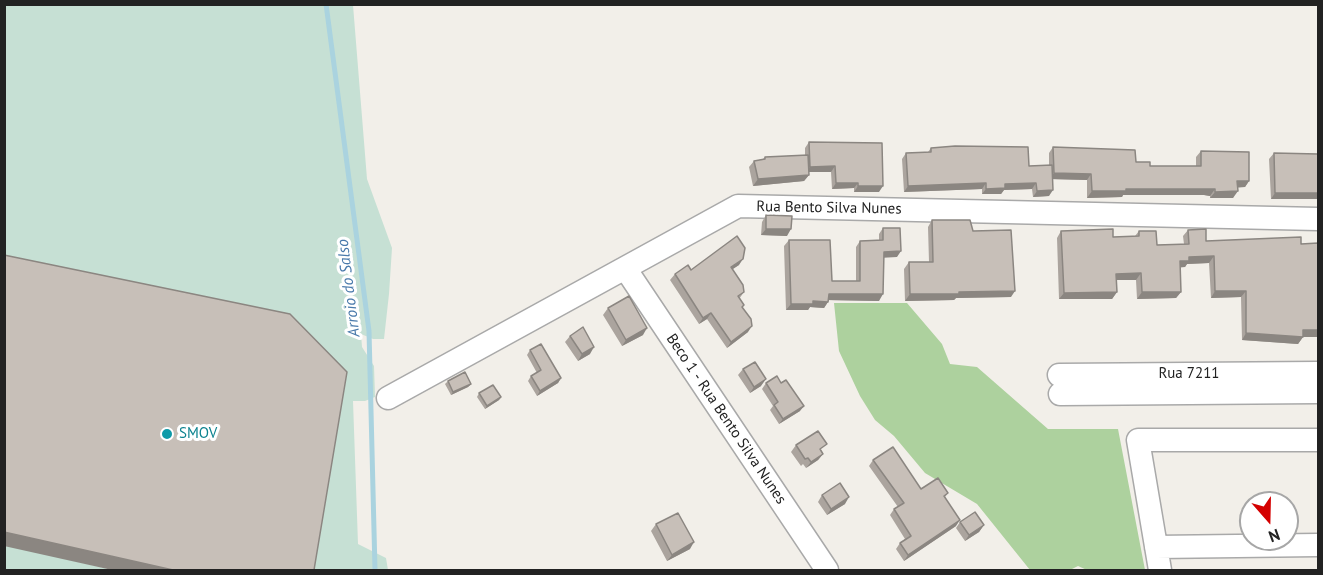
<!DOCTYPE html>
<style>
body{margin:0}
#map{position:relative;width:1323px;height:575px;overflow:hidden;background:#f2efe9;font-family:"PT Sans",sans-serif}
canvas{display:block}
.frame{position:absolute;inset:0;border:6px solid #222;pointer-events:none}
.north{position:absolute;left:1239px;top:491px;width:60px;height:60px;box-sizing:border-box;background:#fff;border:2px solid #a7a7a7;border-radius:50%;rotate:160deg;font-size:16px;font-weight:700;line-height:24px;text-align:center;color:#222}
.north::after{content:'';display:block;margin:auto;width:21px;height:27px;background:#d40000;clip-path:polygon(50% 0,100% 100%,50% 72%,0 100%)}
</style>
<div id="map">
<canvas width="1323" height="575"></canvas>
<div class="frame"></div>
<div class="north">N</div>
</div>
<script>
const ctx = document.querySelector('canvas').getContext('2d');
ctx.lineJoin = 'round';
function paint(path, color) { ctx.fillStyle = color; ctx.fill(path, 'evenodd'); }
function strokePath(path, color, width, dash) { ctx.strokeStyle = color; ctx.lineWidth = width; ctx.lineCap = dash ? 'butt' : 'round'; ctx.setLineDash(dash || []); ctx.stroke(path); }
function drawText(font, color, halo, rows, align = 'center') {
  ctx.font = font + ' "PT Sans",sans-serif'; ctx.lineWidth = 6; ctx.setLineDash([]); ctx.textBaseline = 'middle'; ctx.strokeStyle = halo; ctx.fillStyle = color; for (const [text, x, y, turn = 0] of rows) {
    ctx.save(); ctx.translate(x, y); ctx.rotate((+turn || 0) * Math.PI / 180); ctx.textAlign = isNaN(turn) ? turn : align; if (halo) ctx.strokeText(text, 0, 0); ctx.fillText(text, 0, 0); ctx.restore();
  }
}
const forest = new Path2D(`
 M 834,303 L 907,303 L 942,344 L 950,364 L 977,367 L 1048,429 L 1118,429 L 1145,570 L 1087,570 L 1078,566 L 1070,570 L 1030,570 L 977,504 L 925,473 L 894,436 L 875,420 L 860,396 L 839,351 Z`);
const wetland = new Path2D(`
 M 5,5 L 353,5 L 367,179 L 392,248 L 389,294 L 384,339 L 373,339 L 361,334 L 362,347 L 374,366 L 375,397 L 365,401 L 353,401 L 358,544 L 386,558 L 388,570 L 307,570 L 5,269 Z
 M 5,545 L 113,570 L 5,570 Z`);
const stream = new Path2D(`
 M 326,4 L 369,331 L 375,570`);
const minor = new Path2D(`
 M 625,268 L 827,570
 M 1059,375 L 1318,373
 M 1060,394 L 1318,392
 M 388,398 L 738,206 L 1318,219
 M 1156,547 L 1318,545
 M 1160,570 L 1138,440 L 1318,440`);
const wall = new Path2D(`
 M 809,142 L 879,192 L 854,192 L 854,188 L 832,189 L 831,172 L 809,172 L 809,175 L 804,181 L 753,186 L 749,167 L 754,161 L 763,159 L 765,157 L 805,155 L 805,148 Z
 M 1053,147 L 1136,162 L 1150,166 L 1196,166 L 1196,157 L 1201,151 L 1249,181 L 1245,187 L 1237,187 L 1233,198 L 1210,198 L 1210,196 L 1204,195 L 1123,195 L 1122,197 L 1087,198 L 1087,180 L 1052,179 L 1049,196 L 1033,197 L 1032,189 L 1004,190 L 1001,194 L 982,194 L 982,189 L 904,192 L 902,159 L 906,153 L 928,152 L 931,148 L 1029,166 L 1049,165 L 1049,153 Z
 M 1274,153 L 1318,154 L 1318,199 L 1271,199 L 1269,159 Z
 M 766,215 L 787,236 L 761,235 L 762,222 Z
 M 932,220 L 973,231 L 1011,297 L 956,298 L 954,300 L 905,301 L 904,269 L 909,262 L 929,262 L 928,227 Z
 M 883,228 L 897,257 L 884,257 L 879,301 L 829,300 L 824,308 L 810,307 L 808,310 L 786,310 L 784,246 L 789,240 L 832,281 L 856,281 L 856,247 L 860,241 L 879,240 L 879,234 Z
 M 1188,230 L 1206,241 L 1303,337 L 1298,344 L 1242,340 L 1241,297 L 1211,298 L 1209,263 L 1187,264 L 1185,267 L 1180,267 L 1181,292 L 1176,298 L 1137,299 L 1136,280 L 1116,280 L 1117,292 L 1112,299 L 1059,299 L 1057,238 L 1061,231 L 1113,237 L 1135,236 L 1139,231 L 1157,245 L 1184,244 L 1183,236 Z
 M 739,265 L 732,269 L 744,292 L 739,299 L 744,305 L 742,308 L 748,332 L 727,348 L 707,319 L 699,324 L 670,280 L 675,274 L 691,270 Z
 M 608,308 L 643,335 L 622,346 L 603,315 Z
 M 570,336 L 590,354 L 578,361 L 565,342 Z
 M 530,350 L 561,378 L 558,383 L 537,396 L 528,381 L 531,376 L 537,373 L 527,355 Z
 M 743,369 L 761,386 L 750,393 L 738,375 Z
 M 448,381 L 471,384 L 468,387 L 451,395 L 445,384 Z
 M 766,383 L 781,383 L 800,411 L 779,424 L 770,410 L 773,406 L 762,389 Z
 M 479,393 L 501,397 L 499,400 L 485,409 L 477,397 Z
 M 796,445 L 822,451 L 821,451 L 823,454 L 818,460 L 806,468 L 803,464 L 801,466 L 791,452 Z
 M 873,460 L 921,489 L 948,493 L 945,497 L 956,526 L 904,561 L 896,549 L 900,543 L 905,539 L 890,515 L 894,509 L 898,507 L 869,466 Z
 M 822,495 L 845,504 L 827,515 L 818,502 Z
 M 960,522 L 984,525 L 979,532 L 965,541 L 956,528 Z
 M 656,524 L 690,549 L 667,561 L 651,531 Z`);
const shadedWall = new Path2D(`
 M 835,166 L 831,172 L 806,172 L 810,167 Z
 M 1054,173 L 1091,174 L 1087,180 L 1049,179 Z
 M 809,175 L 804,181 L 753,186 L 758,179 Z
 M 1237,181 L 1249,181 L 1245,187 L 1233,188 Z
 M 836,183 L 858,183 L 854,188 L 832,189 Z
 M 986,183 L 982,189 L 904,192 L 908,186 Z
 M 1036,183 L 1032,189 L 1004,190 L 1001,194 L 982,194 L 986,189 L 1005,184 Z
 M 858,186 L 883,186 L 879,192 L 854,192 Z
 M 1126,189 L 1215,189 L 1210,196 L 1204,195 L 1123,195 L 1122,197 L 1087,198 L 1092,191 Z
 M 1053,190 L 1049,196 L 1033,197 L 1037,191 Z
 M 1238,191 L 1233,198 L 1210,198 L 1215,192 Z
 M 1275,193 L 1318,193 L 1318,199 L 1271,199 Z
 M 766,229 L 791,229 L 787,236 L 761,235 Z
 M 901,251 L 897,257 L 879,258 L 884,252 Z
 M 1214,256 L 1209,263 L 1187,264 L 1185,267 L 1175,268 L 1180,261 L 1189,257 Z
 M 743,259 L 739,265 L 727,273 L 731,267 Z
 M 1141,273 L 1136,280 L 1111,280 L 1116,274 Z
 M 1015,291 L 1011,297 L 956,298 L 954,300 L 905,301 L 910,294 L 959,292 Z
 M 1215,291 L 1246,291 L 1241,297 L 1211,298 Z
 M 1117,292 L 1112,299 L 1059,299 L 1064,293 Z
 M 1142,292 L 1181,292 L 1176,298 L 1137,299 Z
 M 829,294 L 883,294 L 879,301 L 825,300 Z
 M 813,301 L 828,302 L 824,308 L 810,307 L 808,310 L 786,310 L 791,304 Z
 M 711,313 L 707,319 L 699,324 L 703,318 Z
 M 752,326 L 748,332 L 727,348 L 731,342 Z
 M 647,328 L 643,335 L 622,346 L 626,340 Z
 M 1303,330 L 1318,330 L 1318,337 L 1298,337 Z
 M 1246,333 L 1303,337 L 1298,344 L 1242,340 Z
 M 594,347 L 590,354 L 578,361 L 582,354 Z
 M 561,378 L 558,383 L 537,396 L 540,391 Z
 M 766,379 L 761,386 L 750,393 L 754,387 Z
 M 471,384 L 468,387 L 451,395 L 453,392 Z
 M 501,397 L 499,400 L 485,409 L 487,406 Z
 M 804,406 L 800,411 L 779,424 L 783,419 Z
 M 823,454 L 818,460 L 806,468 L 811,462 Z
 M 849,497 L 845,504 L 827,515 L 831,509 Z
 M 960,520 L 956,526 L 904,561 L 908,555 Z
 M 984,525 L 979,532 L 965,541 L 969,535 Z
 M 4,532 L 173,570 L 112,570 L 4,546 Z
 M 694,542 L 690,549 L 667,561 L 672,555 Z`);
const building = new Path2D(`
 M 809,142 L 882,143 L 883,186 L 858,186 L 858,183 L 836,183 L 835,166 L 810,167 Z
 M 955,146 L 1028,147 L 1029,166 L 1052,165 L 1053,190 L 1037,191 L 1036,183 L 1005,184 L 1005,188 L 986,189 L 986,183 L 908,186 L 906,153 L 931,152 L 931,148 Z
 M 1053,147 L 1135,150 L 1136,162 L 1150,162 L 1150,166 L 1201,166 L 1201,151 L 1249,152 L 1249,181 L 1237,181 L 1238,191 L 1215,192 L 1215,189 L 1126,189 L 1126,191 L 1092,191 L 1091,174 L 1054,173 Z
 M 1274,153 L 1318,154 L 1318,193 L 1275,193 Z
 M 808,155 L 809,175 L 758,179 L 754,161 L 765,159 L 765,157 Z
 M 766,215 L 792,216 L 791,229 L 766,229 Z
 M 932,220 L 970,220 L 973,231 L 1011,230 L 1015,291 L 959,292 L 959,294 L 910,294 L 909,262 L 933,262 Z
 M 883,228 L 900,228 L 901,251 L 884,252 L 883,294 L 829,294 L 828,302 L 813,301 L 813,304 L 791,304 L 789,240 L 830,240 L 832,281 L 860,281 L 860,241 L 883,240 Z
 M 1113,229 L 1113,237 L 1139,236 L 1139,231 L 1156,231 L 1157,245 L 1189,244 L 1188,230 L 1206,229 L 1206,241 L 1301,237 L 1301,244 L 1318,243 L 1318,330 L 1303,330 L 1303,337 L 1246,333 L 1246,291 L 1215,291 L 1214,256 L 1189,257 L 1189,261 L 1180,261 L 1181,292 L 1142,292 L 1141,273 L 1116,274 L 1117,292 L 1064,293 L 1061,231 Z
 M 737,236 L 745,248 L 743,259 L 731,267 L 743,285 L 744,292 L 738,296 L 744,305 L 742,307 L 751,319 L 752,326 L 731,342 L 711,313 L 703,318 L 675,274 L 688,265 L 691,270 Z
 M 4,255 L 290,314 L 347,372 L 314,570 L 173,570 L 4,532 Z
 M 629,296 L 647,328 L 626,340 L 608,308 Z
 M 583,327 L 594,347 L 582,354 L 570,336 Z
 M 541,344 L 561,378 L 540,391 L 531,376 L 541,370 L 530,350 Z
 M 755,362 L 766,379 L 754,387 L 743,369 Z
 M 465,372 L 471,384 L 453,392 L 448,381 Z
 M 777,376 L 781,383 L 786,380 L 804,406 L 783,419 L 774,405 L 778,402 L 766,383 Z
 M 493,385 L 501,397 L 487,406 L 479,393 Z
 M 818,431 L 827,444 L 820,449 L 823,454 L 811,462 L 808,458 L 805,459 L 796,445 Z
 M 893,447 L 921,489 L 938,478 L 948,493 L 944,496 L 960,520 L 908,555 L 900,543 L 911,536 L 894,509 L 904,503 L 873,460 Z
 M 840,483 L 849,497 L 831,509 L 822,495 Z
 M 975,512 L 984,525 L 969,535 L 960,522 Z
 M 678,513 L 694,542 L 672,555 L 656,524 Z`);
const markers = [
 [167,434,6,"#0f9aa8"]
];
const streetNames = [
 ["Rua Bento Silva Nunes",829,208,1],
 ["Rua 7211",1189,374],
 ["Beco 1 - Rua Bento Silva Nunes",726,419,56]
];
const cultureNames = [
 ["SMOV",179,434]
];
const waterNames = [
 ["Arroio do Salso",349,288,-97]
];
paint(forest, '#add19e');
paint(wetland, '#c6e0d4');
strokePath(stream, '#aad3df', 5);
strokePath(minor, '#a9a9a9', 25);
strokePath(minor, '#fff', 22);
paint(wall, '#aba49e');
paint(shadedWall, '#8b8681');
paint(building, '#c7bfb8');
strokePath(building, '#8b8681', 1.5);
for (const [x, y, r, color] of markers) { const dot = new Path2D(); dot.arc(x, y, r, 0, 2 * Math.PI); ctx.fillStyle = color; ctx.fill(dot); strokePath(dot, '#fff', 2); }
drawText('15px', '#222', '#fff', streetNames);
drawText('15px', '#0d838f', '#fff', cultureNames, 'left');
drawText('italic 16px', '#4a7aab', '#fff', waterNames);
</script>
